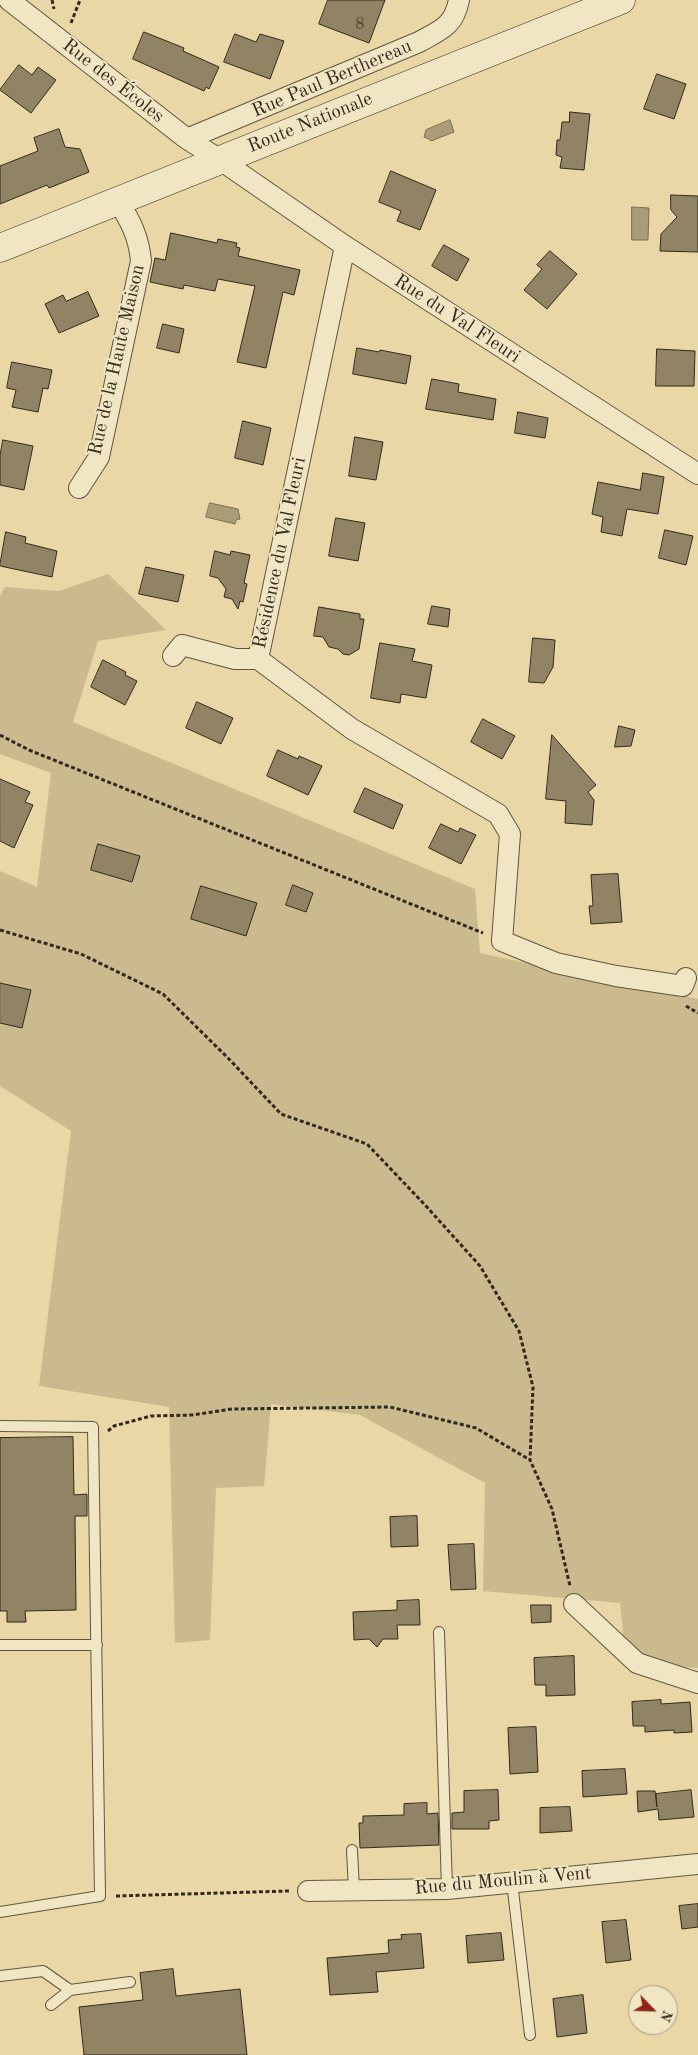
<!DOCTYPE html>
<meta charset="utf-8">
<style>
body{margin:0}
#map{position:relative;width:698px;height:2055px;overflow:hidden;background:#e9d8a5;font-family:"Old Standard TT",serif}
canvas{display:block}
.north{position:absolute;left:628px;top:1985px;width:50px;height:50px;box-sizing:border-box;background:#f1e6c4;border:1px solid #a49a82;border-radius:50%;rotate:114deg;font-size:14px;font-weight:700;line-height:20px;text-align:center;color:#31291f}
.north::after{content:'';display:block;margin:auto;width:18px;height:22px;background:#8f2418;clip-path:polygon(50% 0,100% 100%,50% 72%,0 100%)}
</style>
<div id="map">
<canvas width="698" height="2055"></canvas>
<div class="north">N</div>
</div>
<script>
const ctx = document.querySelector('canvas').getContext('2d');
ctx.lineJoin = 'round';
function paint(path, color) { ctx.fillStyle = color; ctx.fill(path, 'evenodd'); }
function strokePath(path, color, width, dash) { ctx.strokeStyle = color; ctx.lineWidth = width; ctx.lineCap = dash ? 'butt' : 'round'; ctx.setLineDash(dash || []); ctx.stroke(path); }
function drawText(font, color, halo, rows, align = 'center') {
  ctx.font = font + ' "Old Standard TT",serif'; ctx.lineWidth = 4; ctx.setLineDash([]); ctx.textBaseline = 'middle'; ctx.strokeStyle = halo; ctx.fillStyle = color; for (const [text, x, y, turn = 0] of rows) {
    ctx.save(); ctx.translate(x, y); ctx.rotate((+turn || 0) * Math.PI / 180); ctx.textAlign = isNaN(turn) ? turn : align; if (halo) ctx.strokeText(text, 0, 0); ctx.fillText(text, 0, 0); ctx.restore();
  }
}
const green = new Path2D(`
 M 108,574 L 166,630 L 98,641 L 73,722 L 475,889 L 480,953 L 698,999 L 698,1668 L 626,1663 L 620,1603 L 483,1591 L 485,1483 L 360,1415 L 271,1404 L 264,1486 L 216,1488 L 210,1640 L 175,1643 L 169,1407 L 39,1386 L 71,1131 L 0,1086 L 0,871 L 37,887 L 51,773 L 0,754 L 0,596 L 5,587 L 59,591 Z`);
const water = new Path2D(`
 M 450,120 L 454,132 L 431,141 L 429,139 L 424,137 L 426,130 Z
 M 632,207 L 649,208 L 648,240 L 632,240 Z
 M 210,503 L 238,509 L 240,519 L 236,520 L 235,524 L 206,517 Z`);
const building = new Path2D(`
 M 328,0 L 385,0 L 369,43 L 319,24 Z
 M 144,32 L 184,48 L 183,51 L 219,67 L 209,89 L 206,87 L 204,91 L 133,59 Z
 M 235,34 L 256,42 L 260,34 L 284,41 L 270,79 L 224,62 Z
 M 19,65 L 32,75 L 38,67 L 56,80 L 31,113 L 0,90 Z
 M 657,74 L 686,84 L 674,119 L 644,109 Z
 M 570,112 L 590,114 L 584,170 L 560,168 L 562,157 L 556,155 L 557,140 L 560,140 L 562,122 L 569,122 Z
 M 59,129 L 65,147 L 80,149 L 89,172 L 49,188 L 47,185 L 0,204 L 0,166 L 38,151 L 34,138 Z
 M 391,171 L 436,190 L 420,230 L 397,221 L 401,211 L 379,202 Z
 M 671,195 L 698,196 L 698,252 L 660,251 L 661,234 L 677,217 L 671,210 Z
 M 171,233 L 217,243 L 218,239 L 237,243 L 236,247 L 240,248 L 238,256 L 300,270 L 294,295 L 283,292 L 266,368 L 237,362 L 255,286 L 218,279 L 215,291 L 184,285 L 183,289 L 150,282 L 155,258 L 165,260 Z
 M 444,245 L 469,259 L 457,281 L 432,266 Z
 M 550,251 L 577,274 L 547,309 L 524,290 L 542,269 L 537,265 Z
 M 88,292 L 99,316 L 59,333 L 45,304 L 63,295 L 66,301 Z
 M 163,324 L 184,329 L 179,353 L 157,348 Z
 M 357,348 L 379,352 L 380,350 L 411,356 L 406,384 L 353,374 Z
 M 657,349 L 695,351 L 694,386 L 656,386 Z
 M 12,362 L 52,370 L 48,389 L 43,388 L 38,412 L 12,407 L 16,390 L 7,388 Z
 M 432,379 L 459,384 L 458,392 L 496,399 L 493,420 L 426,409 Z
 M 518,412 L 548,418 L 545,438 L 515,433 Z
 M 243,421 L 271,428 L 263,465 L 235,458 Z
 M 355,437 L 383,442 L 376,480 L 349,476 Z
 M 3,440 L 33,446 L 24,490 L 0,485 L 0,456 Z
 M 643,473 L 664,477 L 658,514 L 627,509 L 622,536 L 601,532 L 603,517 L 592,514 L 598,482 L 640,490 Z
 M 336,518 L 365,523 L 358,561 L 329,556 Z
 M 665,530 L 693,536 L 686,565 L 659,558 Z
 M 6,532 L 26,537 L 25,543 L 57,551 L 52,577 L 0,566 Z
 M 215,551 L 230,555 L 231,551 L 250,555 L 244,583 L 247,584 L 243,602 L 240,601 L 238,609 L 232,599 L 224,597 L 226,589 L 218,578 L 210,576 Z
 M 146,567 L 184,575 L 178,602 L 139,594 Z
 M 432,606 L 450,609 L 448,627 L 428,624 Z
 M 319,607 L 360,614 L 360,619 L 364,619 L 359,649 L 349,655 L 343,654 L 338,649 L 329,647 L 323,637 L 314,636 Z
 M 533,638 L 555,640 L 553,667 L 544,683 L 529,682 Z
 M 380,643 L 415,649 L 412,661 L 432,665 L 426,698 L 401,694 L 400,703 L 371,698 Z
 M 103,660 L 126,672 L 125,675 L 137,681 L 125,705 L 91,687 Z
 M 197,702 L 233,718 L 221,744 L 186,728 Z
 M 483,719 L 515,736 L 502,759 L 471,742 Z
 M 619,726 L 635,730 L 631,746 L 615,747 Z
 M 552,735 L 596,785 L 588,792 L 594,800 L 592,825 L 565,823 L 566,801 L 546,799 Z
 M 278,750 L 298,759 L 299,756 L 322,766 L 308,795 L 267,776 Z
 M 0,779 L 30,792 L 25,802 L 33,805 L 14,848 L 0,841 Z
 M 365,788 L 403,805 L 393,829 L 354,812 Z
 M 441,824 L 458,832 L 460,828 L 476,835 L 461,864 L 429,848 Z
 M 98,844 L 140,856 L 132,882 L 91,870 Z
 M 618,874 L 622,922 L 591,924 L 589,906 L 593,906 L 591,875 Z
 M 293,885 L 313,893 L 306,912 L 286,905 Z
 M 201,886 L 257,903 L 246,936 L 191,919 Z
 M 0,983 L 31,990 L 22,1028 L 0,1023 Z
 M 73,1437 L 74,1495 L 87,1494 L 87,1516 L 75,1516 L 76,1610 L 25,1611 L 26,1622 L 7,1622 L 7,1611 L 0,1611 L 0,1438 Z
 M 417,1516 L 418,1546 L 391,1547 L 390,1517 Z
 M 474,1544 L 476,1589 L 451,1590 L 448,1545 Z
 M 419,1600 L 420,1625 L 397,1625 L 398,1639 L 383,1639 L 377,1647 L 369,1639 L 354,1640 L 353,1612 L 397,1610 L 397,1601 Z
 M 531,1605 L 551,1605 L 551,1622 L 532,1623 Z
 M 574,1656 L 575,1695 L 546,1696 L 546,1685 L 535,1685 L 534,1658 Z
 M 661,1700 L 661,1704 L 690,1702 L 692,1732 L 674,1733 L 674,1730 L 645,1732 L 645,1726 L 633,1726 L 632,1702 Z
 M 536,1727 L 538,1772 L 510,1774 L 508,1728 Z
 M 625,1769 L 627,1794 L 583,1797 L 582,1771 Z
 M 498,1790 L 499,1820 L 489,1821 L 489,1829 L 452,1829 L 452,1813 L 464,1812 L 464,1791 Z
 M 691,1790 L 694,1817 L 659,1820 L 658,1809 L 638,1812 L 637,1791 L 655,1791 L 657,1807 L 656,1794 Z
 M 427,1803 L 427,1814 L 438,1813 L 439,1845 L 360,1848 L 359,1823 L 363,1823 L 363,1816 L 404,1815 L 404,1804 Z
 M 570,1807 L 572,1831 L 540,1833 L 540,1808 Z
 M 698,1904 L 698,1927 L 682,1929 L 679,1906 Z
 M 626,1920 L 631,1960 L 606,1963 L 602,1922 Z
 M 501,1933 L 504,1960 L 468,1963 L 466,1936 Z
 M 421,1934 L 424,1968 L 376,1972 L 378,1992 L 330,1995 L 327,1958 L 389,1953 L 388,1940 L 402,1939 L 401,1935 Z
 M 173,1969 L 176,1996 L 240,1989 L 247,2055 L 84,2055 L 79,2007 L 143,2000 L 140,1973 Z
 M 583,1995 L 587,2033 L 557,2037 L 553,1999 Z`);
const path = new Path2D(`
 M 52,0 L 54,9
 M 71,23 L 80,0
 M 0,735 L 29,750 L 483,933
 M 0,930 L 81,954 L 163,994 L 228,1058 L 281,1114 L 367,1144 L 426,1206 L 480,1266 L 519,1331 L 533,1387 L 530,1460 L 552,1509 L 570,1586
 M 686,1006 L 698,1013
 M 108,1431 L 114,1426 L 151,1416 L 192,1415 L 232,1409 L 390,1407 L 476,1428 L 530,1460
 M 116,1896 L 289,1891`);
const service = new Path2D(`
 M 0,1426 L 93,1427 L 100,1896 L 0,1912
 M 439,1632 L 447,1889
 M 0,1645 L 97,1645
 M 352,1850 L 354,1890
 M 512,1882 L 530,2035
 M 0,1976 L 43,1971 L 70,1990
 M 51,2005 L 70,1990 L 130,1982`);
const minor = new Path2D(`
 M 9,0 L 187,139 L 219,159 L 345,246 L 698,474
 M 187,139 L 419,42 C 441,30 454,26 459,0
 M 345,246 L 258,659 L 352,729 L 498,814 L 510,834 L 502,941 L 556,963 L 616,976 L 683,986 L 686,978
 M 79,488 L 99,457 L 141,261 C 139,238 131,221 118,202
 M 173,656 L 182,645 L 235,659 L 258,659
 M 574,1604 L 637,1663 L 698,1683
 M 308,1891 L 447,1889 L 698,1864`);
const secondary = new Path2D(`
 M 0,248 L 621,0`);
const numberNames = [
 ["8",360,25]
];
const streetNames = [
 ["Rue Paul Berthereau",332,79,-23],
 ["Rue des Écoles",113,81,38],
 ["Route Nationale",310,123,-22],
 ["Rue du Val Fleuri",457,319,33],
 ["Rue de la Haute Maison",117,360,-77],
 ["Résidence du Val Fleuri",280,553,-78],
 ["Rue du Moulin à Vent",503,1881,-5]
];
paint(green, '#caba8e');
paint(water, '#aa9c77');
strokePath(water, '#7a6e54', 1);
paint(building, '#918465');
strokePath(building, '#31291f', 1);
strokePath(service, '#5f5540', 12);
strokePath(minor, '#5f5540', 22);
strokePath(secondary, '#31291f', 29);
strokePath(path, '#31291f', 3, [4, 2.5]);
strokePath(service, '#f1e6c4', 10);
strokePath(minor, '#f1e6c4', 20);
strokePath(secondary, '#f1e6c4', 28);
drawText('16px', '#494030', null, numberNames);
drawText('19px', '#31291f', '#f1e6c4', streetNames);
</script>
